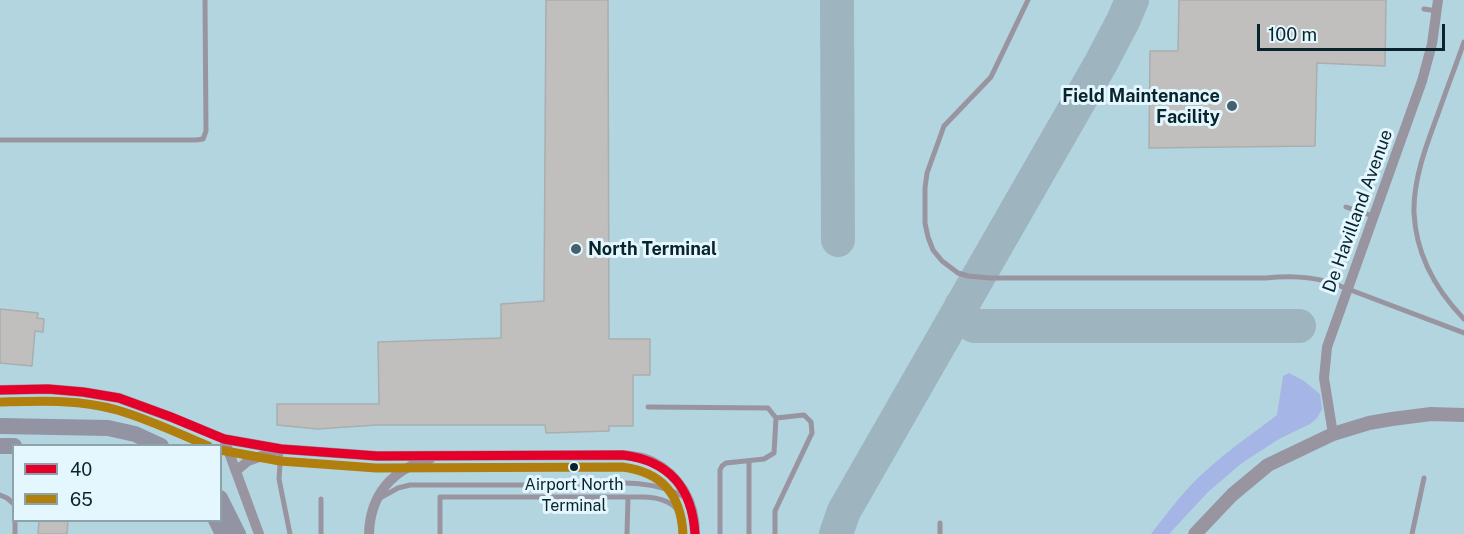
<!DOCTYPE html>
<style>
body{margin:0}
#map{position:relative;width:1464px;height:534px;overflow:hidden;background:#b3d5e0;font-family:"Public Sans",sans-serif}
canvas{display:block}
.legend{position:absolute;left:12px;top:444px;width:210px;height:78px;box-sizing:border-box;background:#e5f7fe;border:2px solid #8da3aa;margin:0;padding:8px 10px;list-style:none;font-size:18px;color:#09242c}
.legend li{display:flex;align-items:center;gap:12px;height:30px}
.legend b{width:30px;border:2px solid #8da3aa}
.scale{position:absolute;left:1257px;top:24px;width:188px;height:27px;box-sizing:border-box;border:3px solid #09242c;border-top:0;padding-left:8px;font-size:18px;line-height:21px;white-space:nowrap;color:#09242c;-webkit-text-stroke:4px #e5f7fe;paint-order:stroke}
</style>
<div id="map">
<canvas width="1464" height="534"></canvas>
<ul class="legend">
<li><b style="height:8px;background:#e4002b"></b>40</li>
<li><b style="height:8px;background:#b07f0d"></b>65</li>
</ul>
<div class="scale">100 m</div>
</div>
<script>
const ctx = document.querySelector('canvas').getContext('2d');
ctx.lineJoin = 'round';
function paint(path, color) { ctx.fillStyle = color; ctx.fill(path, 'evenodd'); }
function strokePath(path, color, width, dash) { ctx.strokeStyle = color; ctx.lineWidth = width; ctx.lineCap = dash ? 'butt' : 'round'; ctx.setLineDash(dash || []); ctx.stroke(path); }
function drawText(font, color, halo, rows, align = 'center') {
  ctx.font = font + ' "Public Sans",sans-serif'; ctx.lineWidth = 6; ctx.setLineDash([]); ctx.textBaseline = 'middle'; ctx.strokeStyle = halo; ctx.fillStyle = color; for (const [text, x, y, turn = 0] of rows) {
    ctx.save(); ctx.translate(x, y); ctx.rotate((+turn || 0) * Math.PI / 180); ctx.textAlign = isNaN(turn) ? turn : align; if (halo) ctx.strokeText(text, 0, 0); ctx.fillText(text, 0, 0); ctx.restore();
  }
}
const green = new Path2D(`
 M 1289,373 L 1304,381 L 1320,394 L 1322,409 L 1317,418 L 1310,424 L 1279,439 L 1242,463 L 1208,492 L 1169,534 L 1151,534 C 1169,511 1187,486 1210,467 C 1231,448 1255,432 1277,415 L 1283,376 Z`);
const taxiway = new Path2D(`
 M 837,0 L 838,240
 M 961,306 C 963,316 966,320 974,326 L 1299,326
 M 836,534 L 844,511 L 1101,63 L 1123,21 L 1132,0`);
const building = new Path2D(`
 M 546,0 L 608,0 L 609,339 L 650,339 L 650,375 L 633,375 L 633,426 L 609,426 L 609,431 L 546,433 L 545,425 L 377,425 L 317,429 L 277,425 L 277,404 L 379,404 L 378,342 L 501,338 L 501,304 L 544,301 Z
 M 1179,0 L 1386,0 L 1385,66 L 1317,63 L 1315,146 L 1149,148 L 1150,51 L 1178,51 Z
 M 0,309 L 38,313 L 37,318 L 44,319 L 43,332 L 35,331 L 32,366 L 0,363 Z
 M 39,520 L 68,520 L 67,534 L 38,534 Z`);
const service = new Path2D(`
 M 1028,0 L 991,77 L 944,126 L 927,173 L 925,188 L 925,223 L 928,237 L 933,250 L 942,261 L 958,273 L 968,276 L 990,278 L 1265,278 C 1289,276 1310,276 1332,283 L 1464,333
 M 1424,9 L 1437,11
 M 1464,42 C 1456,65 1447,88 1439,111 C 1427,143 1413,179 1414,213 C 1416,255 1436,290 1464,319
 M 0,140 L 196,140 L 203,139 L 206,131 L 205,0
 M 1346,207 L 1373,216
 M 648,407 L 768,408 L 776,418 L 804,415 L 811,422 L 812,433 L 775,511 L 775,534
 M 281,449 L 279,479 L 290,534
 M 0,495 L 7,498 L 14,504
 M 380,498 L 398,488 L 410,485 C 460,485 509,485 559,485 C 600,485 649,475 686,498
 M 321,499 L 321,534
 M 15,520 L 15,534
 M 440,534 L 440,497 L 642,497 C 658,497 679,502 681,519 C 682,524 681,529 681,534
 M 627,534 L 628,497
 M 720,534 L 720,470 L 722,466 L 726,463 L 764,459 L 774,453 L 776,418
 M 749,534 L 749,461
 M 940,534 L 940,523
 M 1412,534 L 1424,478`);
const minor = new Path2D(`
 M 0,390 L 48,389 L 83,392 L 119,398 L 171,417 L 224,439 L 281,449 L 377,456 L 623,455 C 631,456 642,457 651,461 C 680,475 695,502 695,534
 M 1333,434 L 1324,378 L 1327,347 L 1422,81 L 1432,44 L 1438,0
 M 224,439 L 259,534
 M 236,471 L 248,461 L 278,450
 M 369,534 C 370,495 392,469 430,459`);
const tertiary = new Path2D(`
 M 1195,534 L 1232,495 L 1268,465 L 1333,434 L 1369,423 L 1392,419 L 1431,414 L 1464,415`);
const primary = new Path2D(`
 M 0,426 L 108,428 L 135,434 L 161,446
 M 0,446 L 14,446
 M 220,498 L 238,534
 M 216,520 L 223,534`);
const bus1 = new Path2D(`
 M 0,390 L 48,389 L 83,392 L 119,398 L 171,417 L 224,439 L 281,449 L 377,456 L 623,455 C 670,461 692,488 695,534`);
const bus2 = new Path2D(`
 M 0,402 C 39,401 79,399 117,410 C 148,419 178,433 208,446
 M 220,450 L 280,461 L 376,468 L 622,467 C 662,472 681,494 683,534`);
const markers = [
 [1232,106,6,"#44626b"],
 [576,249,6,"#44626b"],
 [574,467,5,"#09242c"]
];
const busNames = [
 ["Airport North",574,485],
 ["Terminal",574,506]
];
const poiNames = [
 ["Field Maintenance",1220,96],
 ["Facility",1220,117],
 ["North Terminal",588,249,"left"]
];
const streetNames = [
 ["De Havilland Avenue",1358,211,-70]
];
paint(green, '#a5b5e6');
strokePath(taxiway, '#9eb4be', 34);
paint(building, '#c1bfbd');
strokePath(building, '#a9aeae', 1.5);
strokePath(service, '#9995a0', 5);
strokePath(minor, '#9995a0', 10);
strokePath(tertiary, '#9995a0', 14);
strokePath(primary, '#9294a4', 16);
strokePath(bus1, '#e4002b', 9);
strokePath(bus2, '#b07f0d', 9);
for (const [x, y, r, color] of markers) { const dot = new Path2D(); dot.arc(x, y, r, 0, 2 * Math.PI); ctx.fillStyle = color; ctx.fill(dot); strokePath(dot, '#e5f7fe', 2); }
drawText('16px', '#09242c', '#e5f7fe', busNames);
drawText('bold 18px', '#09242c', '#e5f7fe', poiNames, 'right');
drawText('18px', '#09242c', '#e5f7fe', streetNames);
</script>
